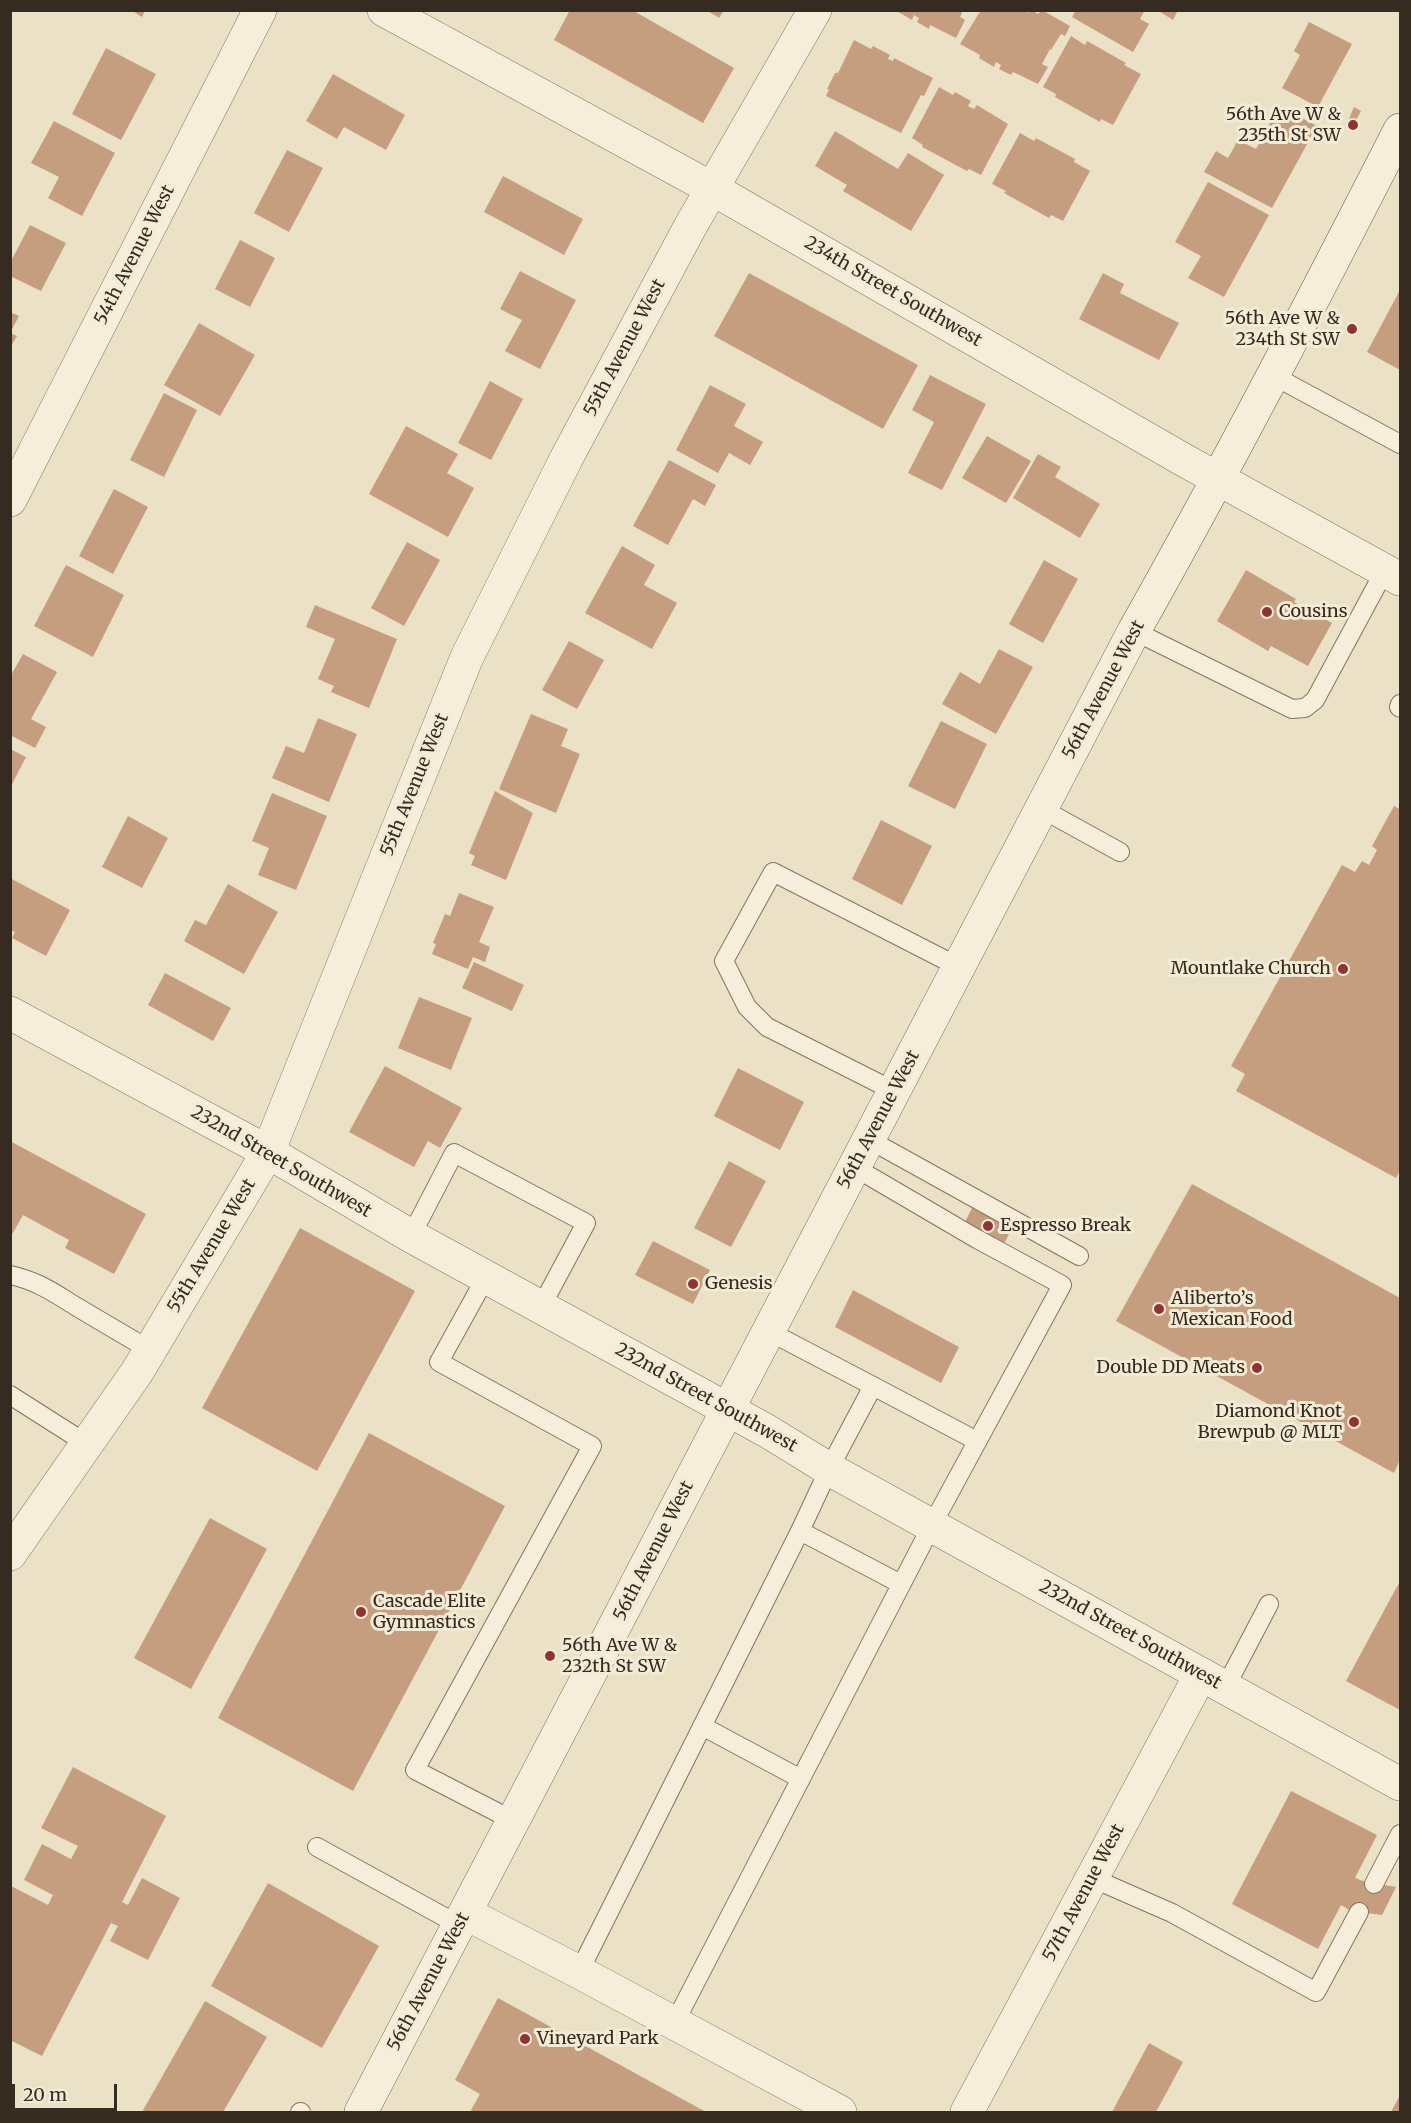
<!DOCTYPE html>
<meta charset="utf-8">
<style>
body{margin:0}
#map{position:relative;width:1411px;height:2123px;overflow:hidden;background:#ebe1c7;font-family:Merriweather,serif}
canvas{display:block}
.frame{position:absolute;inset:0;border:12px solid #362b20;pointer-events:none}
.scale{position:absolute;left:12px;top:2084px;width:105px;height:27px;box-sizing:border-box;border:3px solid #362b20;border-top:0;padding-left:8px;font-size:18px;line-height:21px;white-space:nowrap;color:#362b20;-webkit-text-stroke:4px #f3ebd6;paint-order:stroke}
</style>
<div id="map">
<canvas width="1411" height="2123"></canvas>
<div class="frame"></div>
<div class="scale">20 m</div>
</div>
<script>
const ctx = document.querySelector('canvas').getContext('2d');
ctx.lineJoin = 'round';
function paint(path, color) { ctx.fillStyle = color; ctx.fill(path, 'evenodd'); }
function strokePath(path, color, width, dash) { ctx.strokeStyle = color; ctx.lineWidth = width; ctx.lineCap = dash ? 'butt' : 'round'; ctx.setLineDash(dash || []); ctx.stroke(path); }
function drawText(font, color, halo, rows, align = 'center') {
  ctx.font = font + ' Merriweather,serif'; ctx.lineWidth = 6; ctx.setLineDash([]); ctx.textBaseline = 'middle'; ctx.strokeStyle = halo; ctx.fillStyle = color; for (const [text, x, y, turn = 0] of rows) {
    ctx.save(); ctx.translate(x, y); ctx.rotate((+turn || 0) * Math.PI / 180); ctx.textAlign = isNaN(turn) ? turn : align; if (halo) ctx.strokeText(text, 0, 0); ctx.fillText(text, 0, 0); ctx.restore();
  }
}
const building = new Path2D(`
 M 131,10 L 145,10 L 142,17 Z
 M 570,10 L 632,10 L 734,68 L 703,123 L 554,40 Z
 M 706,10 L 724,10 L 719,18 Z
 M 895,10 L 963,10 L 960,17 L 965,20 L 956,38 L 930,25 L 929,29 L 917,22 L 919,18 L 914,15 L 912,20 Z
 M 981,10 L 1025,10 L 1029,13 L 1031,10 L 1038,14 L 1042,10 L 1070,26 L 1065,36 L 1061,34 L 1051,50 L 1050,49 L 1042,64 L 1048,67 L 1038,84 L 1013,72 L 1011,75 L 999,69 L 1001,65 L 996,62 L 994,67 L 979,58 L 980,55 L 960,44 Z
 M 1076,10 L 1145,10 L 1140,19 L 1149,24 L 1133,52 L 1072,17 Z
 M 1157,10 L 1178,10 L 1173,20 Z
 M 1309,22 L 1352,44 L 1318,107 L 1282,88 L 1300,55 L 1294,51 Z
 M 1071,36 L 1085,45 L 1087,41 L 1126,63 L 1124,65 L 1141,74 L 1113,125 L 1101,119 L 1100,122 L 1055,97 L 1056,94 L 1043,87 Z
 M 854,40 L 871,49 L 873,46 L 890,55 L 888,59 L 893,61 L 894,58 L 933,78 L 924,96 L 921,95 L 901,133 L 826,96 L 829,90 L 827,89 L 835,73 L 838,73 Z
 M 106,48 L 156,74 L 121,140 L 72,114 Z
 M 333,74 L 405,115 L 386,150 L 344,127 L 337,139 L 306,121 Z
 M 939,87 L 953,95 L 955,92 L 971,101 L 968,106 L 974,109 L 977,105 L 1008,124 L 981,175 L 969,169 L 967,171 L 922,147 L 923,145 L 912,138 Z
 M 1279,106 L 1317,126 L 1272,208 L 1204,172 L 1216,151 L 1228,158 L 1238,140 L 1256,149 Z
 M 1354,107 L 1361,111 L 1355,122 L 1349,119 Z
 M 54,121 L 115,153 L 82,216 L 48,198 L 59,177 L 31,163 Z
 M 835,131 L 898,169 L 908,153 L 944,175 L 911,231 L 843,191 L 847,185 L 815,166 Z
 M 1020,133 L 1034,141 L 1036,138 L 1075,159 L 1074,162 L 1090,171 L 1063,221 L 1051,215 L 1049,218 L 1004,193 L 1006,191 L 992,184 Z
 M 287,150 L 323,168 L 289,232 L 254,213 Z
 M 503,176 L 583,219 L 564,255 L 484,212 Z
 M 1208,182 L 1269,215 L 1224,297 L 1188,278 L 1201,256 L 1175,242 Z
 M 30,225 L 66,243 L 41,291 L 10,276 L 10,263 Z
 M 240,240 L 275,258 L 250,307 L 215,289 Z
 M 520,271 L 576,300 L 540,369 L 505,351 L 522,320 L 500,309 Z
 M 749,273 L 918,365 L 883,429 L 714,336 Z
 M 1103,273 L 1124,284 L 1120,293 L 1179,323 L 1159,360 L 1079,319 Z
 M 1400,290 L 1400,370 L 1367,352 Z
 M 10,312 L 19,316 L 10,333 Z
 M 199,323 L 255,355 L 220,416 L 164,385 Z
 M 10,333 L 17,336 L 10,348 Z
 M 930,375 L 986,404 L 942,490 L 908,473 L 934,422 L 912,410 Z
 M 490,381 L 523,399 L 491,460 L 458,443 Z
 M 710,385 L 746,404 L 734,426 L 763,442 L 750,465 L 729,453 L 718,473 L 676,450 Z
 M 164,393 L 197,410 L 164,477 L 130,460 Z
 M 406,426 L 458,454 L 447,473 L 474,488 L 448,537 L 369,494 Z
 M 987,436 L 1031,461 L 1006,503 L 962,478 Z
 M 1038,454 L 1061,467 L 1055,477 L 1100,504 L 1080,538 L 1013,498 Z
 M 669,460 L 716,485 L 705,506 L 693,499 L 668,545 L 633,526 Z
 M 114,489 L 148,507 L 113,574 L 79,556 Z
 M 407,542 L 440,560 L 404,626 L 371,608 Z
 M 622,546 L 655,565 L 644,585 L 677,603 L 652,649 L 585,613 Z
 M 1044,560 L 1078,579 L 1043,643 L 1009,624 Z
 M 66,565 L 124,595 L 93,657 L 34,626 Z
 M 1246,570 L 1296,599 L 1294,602 L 1332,623 L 1308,666 L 1271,646 L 1268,651 L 1217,621 Z
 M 315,605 L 397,639 L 369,708 L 331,692 L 334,686 L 318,679 L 335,639 L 306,627 Z
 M 569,641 L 604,660 L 577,709 L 542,690 Z
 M 999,649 L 1033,667 L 996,734 L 942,704 L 960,672 L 980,684 Z
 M 23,654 L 57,672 L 31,719 L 46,727 L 35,748 L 10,735 L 10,677 Z
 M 531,714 L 568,729 L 561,746 L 580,754 L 556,813 L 499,789 Z
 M 318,718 L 357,734 L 329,802 L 272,778 L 286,746 L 304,753 Z
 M 941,721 L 987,744 L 955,809 L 908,786 Z
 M 10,749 L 26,757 L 10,788 Z
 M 495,791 L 533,813 L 506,880 L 471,865 L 475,856 L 469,853 Z
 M 272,793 L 327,816 L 296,890 L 258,875 L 269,848 L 252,841 Z
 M 1394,806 L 1400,809 L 1400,1171 L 1396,1178 L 1236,1091 L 1245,1074 L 1231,1066 L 1342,865 L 1355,872 L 1362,861 L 1369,865 L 1377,850 L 1372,846 Z
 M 128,816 L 168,838 L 142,888 L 102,867 Z
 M 881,820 L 932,846 L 902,905 L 852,879 Z
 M 10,878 L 70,910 L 46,956 L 12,938 L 15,932 L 10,930 Z
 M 228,884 L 278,912 L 244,974 L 184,941 L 195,920 L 206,925 Z
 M 459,893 L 494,907 L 479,942 L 490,947 L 485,962 L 473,957 L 468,969 L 432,954 L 436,944 L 433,943 L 445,914 L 450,916 Z
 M 474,962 L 524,985 L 512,1011 L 462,988 Z
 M 165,973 L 231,1008 L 213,1041 L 148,1005 Z
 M 419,997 L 472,1018 L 451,1070 L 398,1048 Z
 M 385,1066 L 462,1108 L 440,1148 L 428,1141 L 414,1167 L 349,1132 Z
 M 738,1068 L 804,1102 L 780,1150 L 714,1116 Z
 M 10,1141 L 146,1214 L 114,1274 L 65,1248 L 69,1240 L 23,1215 L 10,1238 Z
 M 729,1161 L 766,1181 L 731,1247 L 694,1228 Z
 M 1192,1184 L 1400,1298 L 1400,1460 L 1394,1473 L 1116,1321 Z
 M 972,1208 L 1012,1228 L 1004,1244 L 964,1224 Z
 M 300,1228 L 415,1291 L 317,1471 L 202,1408 Z
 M 653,1241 L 710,1270 L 693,1304 L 635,1275 Z
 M 853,1290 L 959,1347 L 941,1383 L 835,1327 Z
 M 369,1433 L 505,1506 L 353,1791 L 218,1718 Z
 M 210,1518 L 267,1549 L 191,1689 L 134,1658 Z
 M 1400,1581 L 1400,1710 L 1346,1681 Z
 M 73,1767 L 166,1816 L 122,1902 L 128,1905 L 142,1878 L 180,1898 L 148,1960 L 110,1941 L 118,1926 L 111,1923 L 42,2056 L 10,2040 L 10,1887 L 11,1886 L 48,1905 L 53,1895 L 24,1880 L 42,1844 L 71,1859 L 78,1846 L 41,1828 Z
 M 1291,1791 L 1377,1835 L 1355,1878 L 1366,1882 L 1396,1887 L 1382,1915 L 1351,1911 L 1341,1905 L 1318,1949 L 1232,1904 Z
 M 268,1883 L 379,1946 L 322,2048 L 211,1986 Z
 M 498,1998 L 706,2112 L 470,2112 L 480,2094 L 455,2080 Z
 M 205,2001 L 267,2037 L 223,2112 L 142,2112 Z
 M 1149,2043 L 1183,2062 L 1156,2112 L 1112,2112 Z
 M 1400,2095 L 1400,2112 L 1391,2112 Z`);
const service = new Path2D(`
 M 1274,376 L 1400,444
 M 1134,631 L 1292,709 L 1305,708 L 1315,700 L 1385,570
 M 1400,704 L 1399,707 L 1400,708
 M 1042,809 L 1120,852
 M 894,1091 L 767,1027 L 747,1007 L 724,961 L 773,872 L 959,967
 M 868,1139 L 1079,1256
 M 411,1236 L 454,1153 L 586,1223 L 541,1307
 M 10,1275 C 38,1281 54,1293 77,1307 C 102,1322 126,1336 150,1350
 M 486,1277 L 439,1362 L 592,1446 L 415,1770 L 514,1821
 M 768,1331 L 873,1386
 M 10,1395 L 87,1444
 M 800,1531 L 901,1584
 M 1225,1688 L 1269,1604
 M 702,1726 L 801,1779
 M 317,1847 L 459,1925
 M 1092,1878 L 1172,1913 L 1316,1992 L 1359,1912
 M 1374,1884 L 1400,1834
 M 579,1972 L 800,1531 L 829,1469 L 873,1386 L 977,1441
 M 674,2024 L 932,1525 L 1062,1285 L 977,1239 L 854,1167
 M 300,2112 L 301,2112`);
const minor = new Path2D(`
 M 384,10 L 711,188 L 1182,459 L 1400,579
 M 10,500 L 260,10
 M 10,1554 L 137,1372 L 268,1152 L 467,657 L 566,459 L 690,227 L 815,10
 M 465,1913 L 579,1972 L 840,2112
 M 967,2112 L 1201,1674`);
const tertiary = new Path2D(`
 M 10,1013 L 268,1152 L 411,1236 L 767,1431 L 829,1469 L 1400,1784`);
const secondary = new Path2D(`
 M 361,2112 L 1134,631 C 1227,466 1314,298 1400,130`);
const markers = [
 [1353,125,6,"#8f3433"],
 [1352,329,6,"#8f3433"],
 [1267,612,6,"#8f3433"],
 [1343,969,6,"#8f3433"],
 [988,1226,6,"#8f3433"],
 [693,1284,6,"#8f3433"],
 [1159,1309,6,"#8f3433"],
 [1257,1368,6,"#8f3433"],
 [1354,1422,6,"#8f3433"],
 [361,1612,6,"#8f3433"],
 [550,1656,6,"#8f3433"],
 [525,2039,6,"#8f3433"]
];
const poiNames = [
 ["56th Ave W &",1341,115,"right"],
 ["235th St SW",1341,136,"right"],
 ["56th Ave W &",1340,319,"right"],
 ["234th St SW",1340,340,"right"],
 ["Cousins",1279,612],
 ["Mountlake Church",1331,969,"right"],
 ["Espresso Break",1000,1226],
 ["Genesis",705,1284],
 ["Aliberto’s",1171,1299],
 ["Mexican Food",1171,1320],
 ["Double DD Meats",1245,1368,"right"],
 ["Diamond Knot",1342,1412,"right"],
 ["Brewpub @ MLT",1342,1433,"right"],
 ["Cascade Elite",373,1602],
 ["Gymnastics",373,1623],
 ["56th Ave W &",562,1646],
 ["232th St SW",562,1667],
 ["Vineyard Park",537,2039]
];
const streetNames = [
 ["54th Avenue West",135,255,-63],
 ["234th Street Southwest",893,292,30],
 ["55th Avenue West",625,348,-62],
 ["56th Avenue West",1104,690,-62],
 ["55th Avenue West",415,785,-68],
 ["56th Avenue West",879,1120,-62],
 ["232nd Street Southwest",281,1162,30],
 ["55th Avenue West",212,1246,-59],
 ["232nd Street Southwest",706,1398,29],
 ["56th Avenue West",654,1551,-63],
 ["232nd Street Southwest",1130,1635,29],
 ["57th Avenue West",1084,1893,-62],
 ["56th Avenue West",429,1982,-62]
];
paint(building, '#c59e80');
strokePath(service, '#85735e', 20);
strokePath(minor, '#85735e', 34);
strokePath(tertiary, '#85735e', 34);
strokePath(secondary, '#675441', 34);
strokePath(service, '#f6eeda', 18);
strokePath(minor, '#f6eeda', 33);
strokePath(tertiary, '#f6eeda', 33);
strokePath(secondary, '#f6eeda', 33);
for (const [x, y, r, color] of markers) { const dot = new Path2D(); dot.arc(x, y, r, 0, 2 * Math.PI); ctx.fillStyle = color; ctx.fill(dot); strokePath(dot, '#f3ebd6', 2); }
drawText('18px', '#362b20', '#f3ebd6', poiNames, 'left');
drawText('18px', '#362b20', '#f3ebd6', streetNames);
</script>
